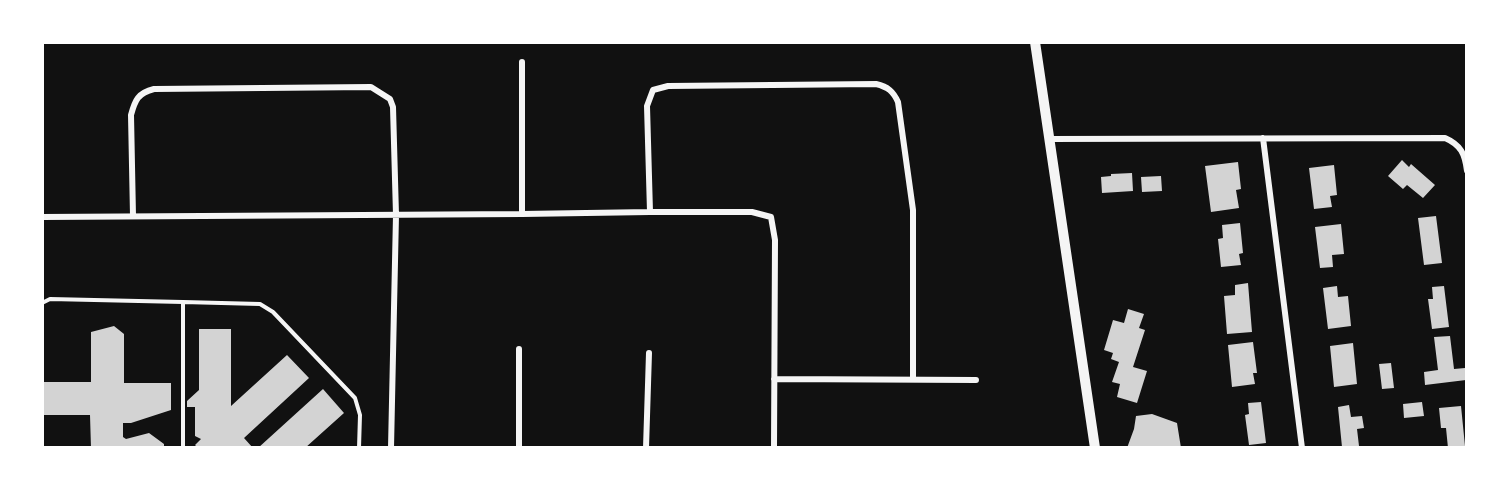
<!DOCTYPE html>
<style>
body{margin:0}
#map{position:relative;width:1509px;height:490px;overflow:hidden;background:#111;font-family:Inter,sans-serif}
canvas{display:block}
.frame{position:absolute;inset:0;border:44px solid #fff;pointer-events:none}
</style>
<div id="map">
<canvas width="1509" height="490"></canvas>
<div class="frame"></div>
</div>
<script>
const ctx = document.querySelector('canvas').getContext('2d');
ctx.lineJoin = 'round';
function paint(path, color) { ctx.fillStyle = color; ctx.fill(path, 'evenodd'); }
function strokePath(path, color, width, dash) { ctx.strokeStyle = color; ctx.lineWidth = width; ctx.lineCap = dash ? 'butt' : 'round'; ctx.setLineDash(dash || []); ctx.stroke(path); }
const building = new Path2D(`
 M 1402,160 L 1409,167 L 1411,164 L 1435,185 L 1423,198 L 1407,185 L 1403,189 L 1388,176 Z
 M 1238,162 L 1241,189 L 1236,190 L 1239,208 L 1211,212 L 1205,166 Z
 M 1334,165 L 1337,195 L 1330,196 L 1332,207 L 1314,209 L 1309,168 Z
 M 1132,173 L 1133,191 L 1102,193 L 1101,177 L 1111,176 L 1111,174 Z
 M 1161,176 L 1162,191 L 1142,192 L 1141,177 Z
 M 1436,216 L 1442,263 L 1424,265 L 1418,218 Z
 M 1240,223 L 1243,253 L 1239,254 L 1241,265 L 1221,267 L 1218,239 L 1223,238 L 1222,225 Z
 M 1341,224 L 1344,254 L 1332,255 L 1333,267 L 1320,268 L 1315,227 Z
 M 1248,283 L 1252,332 L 1227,334 L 1224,296 L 1235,295 L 1235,285 Z
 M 1337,286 L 1338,297 L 1348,296 L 1351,326 L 1328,329 L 1323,288 Z
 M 1444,286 L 1449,327 L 1432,329 L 1428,299 L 1433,299 L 1432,287 Z
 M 1128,309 L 1144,314 L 1139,328 L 1145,330 L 1133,367 L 1147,371 L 1137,403 L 1117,397 L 1120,384 L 1112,382 L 1119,362 L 1111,359 L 1113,353 L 1104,350 L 1113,320 L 1124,323 Z
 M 114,326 L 124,334 L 124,383 L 171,383 L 171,410 L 131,423 L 123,423 L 123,437 L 126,439 L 149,433 L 164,444 L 164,448 L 91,448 L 90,415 L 42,415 L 42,382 L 91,382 L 91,332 Z
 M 199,329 L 231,329 L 231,406 L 287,355 L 309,378 L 244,438 L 253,448 L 198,448 L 195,445 L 201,439 L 195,436 L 195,407 L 187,407 L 187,401 L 199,390 Z
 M 1450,336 L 1454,369 L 1465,368 L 1466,380 L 1425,385 L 1424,372 L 1438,370 L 1434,337 Z
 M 1253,342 L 1257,373 L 1253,373 L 1255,384 L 1232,387 L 1228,345 Z
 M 1353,343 L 1357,384 L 1334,387 L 1330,346 Z
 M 1391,363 L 1394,388 L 1382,389 L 1379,364 Z
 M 323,389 L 344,413 L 305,448 L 258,448 Z
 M 1261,402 L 1266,443 L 1249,445 L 1245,415 L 1249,414 L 1248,403 Z
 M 1422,402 L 1424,416 L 1404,418 L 1403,404 Z
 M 1349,405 L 1351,417 L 1362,416 L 1364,428 L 1357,429 L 1359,446 L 1342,447 L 1338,407 Z
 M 1461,406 L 1465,446 L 1448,448 L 1446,428 L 1441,428 L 1439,408 Z
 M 1152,414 L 1177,423 L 1181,448 L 1127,448 L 1134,429 L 1136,416 Z`);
const service = new Path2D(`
 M 183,302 L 260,304 L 273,312 L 355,398 L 360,415 L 359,448
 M 42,303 L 50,299 L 183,302 L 183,448`);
const minor = new Path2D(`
 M 522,62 L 522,214
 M 1263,138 L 1302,448
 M 1049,139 L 1445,138 C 1461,145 1465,154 1467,171
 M 650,212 L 647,106 L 653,90 L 668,86 L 876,84 C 888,87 893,91 898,102 L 913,210 L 913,379
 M 133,216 L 131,115 C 135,100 138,93 154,89 L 371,87 L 390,99 L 393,107 L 396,215 L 391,448
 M 42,217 L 522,214 L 650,212 L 752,212 L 771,217 L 775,240 L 774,448
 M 519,349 L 519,448
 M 774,379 L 976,380
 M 646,448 L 649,353`);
const secondary = new Path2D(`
 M 1035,42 L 1095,448`);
paint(building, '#d3d3d3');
strokePath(service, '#f5f5f5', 4);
strokePath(minor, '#f5f5f5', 6);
strokePath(secondary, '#f5f5f5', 10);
</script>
